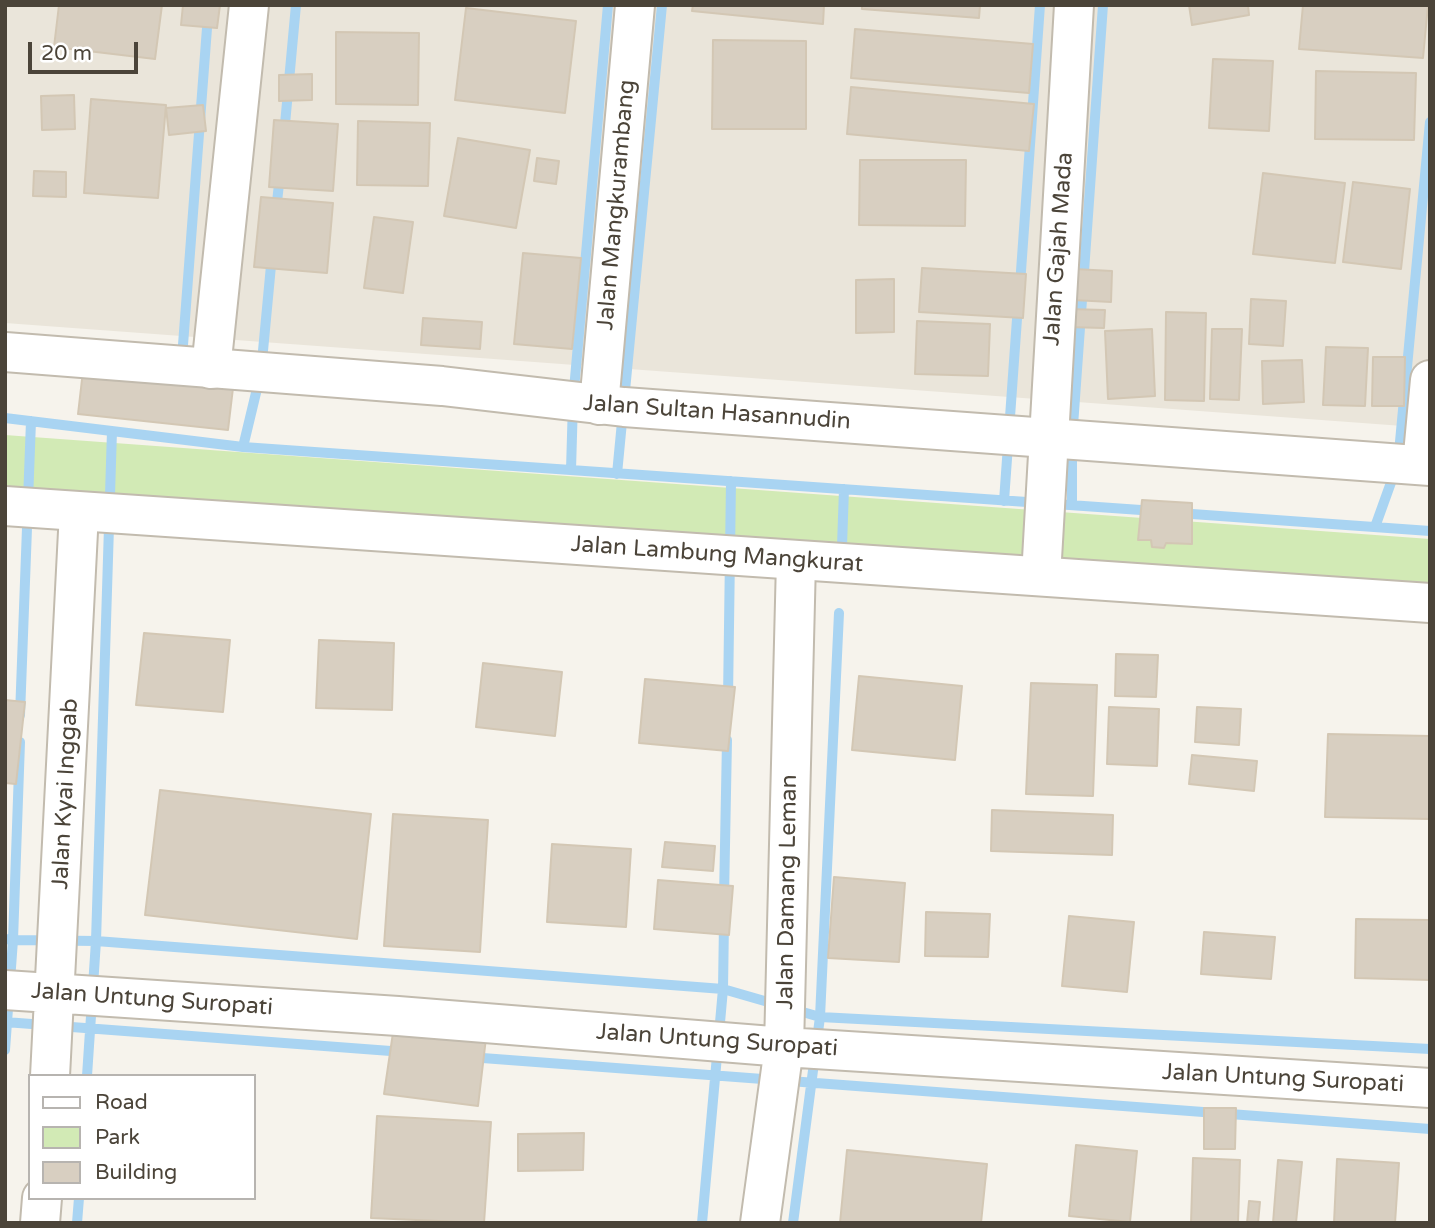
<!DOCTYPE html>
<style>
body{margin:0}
#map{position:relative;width:1435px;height:1228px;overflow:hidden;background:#f6f3ec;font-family:"Varela Round",sans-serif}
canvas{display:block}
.frame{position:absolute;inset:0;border:7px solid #4b4439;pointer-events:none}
.legend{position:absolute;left:28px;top:1074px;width:228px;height:126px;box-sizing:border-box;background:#fff;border:2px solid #b7b4b0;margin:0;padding:9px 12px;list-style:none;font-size:21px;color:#4b4439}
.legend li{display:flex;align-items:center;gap:14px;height:35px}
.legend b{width:35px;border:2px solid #b7b4b0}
.scale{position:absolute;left:28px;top:42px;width:110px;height:32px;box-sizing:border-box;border:4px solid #4b4439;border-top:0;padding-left:9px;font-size:21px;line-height:24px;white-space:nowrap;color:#4b4439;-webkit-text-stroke:5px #fff;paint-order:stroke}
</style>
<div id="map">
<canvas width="1435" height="1228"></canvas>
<div class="frame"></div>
<ul class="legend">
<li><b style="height:9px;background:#fff"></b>Road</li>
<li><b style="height:19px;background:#d2eab5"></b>Park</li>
<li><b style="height:19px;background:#d8cfc1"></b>Building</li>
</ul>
<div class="scale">20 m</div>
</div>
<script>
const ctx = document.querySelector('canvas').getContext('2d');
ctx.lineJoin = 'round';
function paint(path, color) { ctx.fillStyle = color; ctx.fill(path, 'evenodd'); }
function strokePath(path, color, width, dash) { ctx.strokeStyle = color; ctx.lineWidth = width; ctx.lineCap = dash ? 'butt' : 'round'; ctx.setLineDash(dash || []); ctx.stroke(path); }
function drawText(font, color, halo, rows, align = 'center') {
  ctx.font = font + ' "Varela Round",sans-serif'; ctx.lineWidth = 6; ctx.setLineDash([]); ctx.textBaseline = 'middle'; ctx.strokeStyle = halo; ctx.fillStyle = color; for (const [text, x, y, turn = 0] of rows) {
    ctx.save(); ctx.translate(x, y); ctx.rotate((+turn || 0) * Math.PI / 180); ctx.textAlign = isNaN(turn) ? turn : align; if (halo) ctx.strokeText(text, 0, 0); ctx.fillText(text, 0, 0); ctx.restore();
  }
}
const residential = new Path2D(`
 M 5,5 L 1430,5 L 1430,428 L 5,323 Z`);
const green = new Path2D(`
 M 5,435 L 1430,539 L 1430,595 L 5,496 Z`);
const stream = new Path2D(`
 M 284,135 L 296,5
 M 276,211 L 280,175
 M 1020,285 L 1040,5
 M 182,358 L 208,15
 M 5,418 L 243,447 L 1155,511
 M 112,431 L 96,941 L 723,989 L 724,922
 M 243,447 L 261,372 L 272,255
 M 571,470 L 573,401 L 608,5
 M 617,474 L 662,5
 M 1004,501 L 1018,305
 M 1072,505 L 1072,440 L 1103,5
 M 1178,513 L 1430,531
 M 1375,527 L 1398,463 L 1430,122
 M 842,546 L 844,489
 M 839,613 L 820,1017 L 1430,1049
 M 728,699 L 731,481
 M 20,715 L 31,421
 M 724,898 L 727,740
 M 5,939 L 13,940 L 20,742
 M 5,1022 L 404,1052
 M 5,1050 L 13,940 L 96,941 L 87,1076
 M 469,1057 L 1430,1129
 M 77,1223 L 79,1198
 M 702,1223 L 723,989 L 820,1017 L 793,1223`);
const building = new Path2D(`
 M 59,5 L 162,5 L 155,59 L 54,47 Z
 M 183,5 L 220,5 L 217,28 L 181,25 Z
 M 693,5 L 824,5 L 823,24 L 692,11 Z
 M 862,5 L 980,5 L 979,18 L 862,9 Z
 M 1189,5 L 1248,5 L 1249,15 L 1192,25 Z
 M 1303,5 L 1428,5 L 1423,58 L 1299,49 Z
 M 466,8 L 576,21 L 565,113 L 455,100 Z
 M 855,29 L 1033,44 L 1029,93 L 851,78 Z
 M 336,32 L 419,33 L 418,105 L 336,104 Z
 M 713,40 L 806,41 L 806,129 L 712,129 Z
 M 1213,59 L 1273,61 L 1269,131 L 1209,128 Z
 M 1316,71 L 1416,73 L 1414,140 L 1315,139 Z
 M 312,74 L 312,100 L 279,101 L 279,75 Z
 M 851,87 L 1034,104 L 1029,151 L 847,134 Z
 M 74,95 L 75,129 L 42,130 L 41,96 Z
 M 91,99 L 166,105 L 158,198 L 84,193 Z
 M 203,105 L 206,131 L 169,135 L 166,108 Z
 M 274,120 L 338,124 L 333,191 L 269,187 Z
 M 358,121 L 430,123 L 428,186 L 357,185 Z
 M 458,138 L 530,150 L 516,228 L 444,216 Z
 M 537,158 L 559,161 L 556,184 L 534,181 Z
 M 860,160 L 966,160 L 965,226 L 859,225 Z
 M 34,171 L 66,172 L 66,197 L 33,196 Z
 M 1263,173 L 1345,183 L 1335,263 L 1253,254 Z
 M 1353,182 L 1410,189 L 1401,269 L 1343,262 Z
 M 261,197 L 333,203 L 327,273 L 254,267 Z
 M 374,217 L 413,222 L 403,293 L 364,288 Z
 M 523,253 L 581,258 L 572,349 L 514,344 Z
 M 922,268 L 1026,274 L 1023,318 L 919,312 Z
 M 1074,269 L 1112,271 L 1111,302 L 1073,300 Z
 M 894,279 L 894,332 L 856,333 L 856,280 Z
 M 1251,299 L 1286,301 L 1283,346 L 1249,344 Z
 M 1067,309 L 1105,310 L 1104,328 L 1067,327 Z
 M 1166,312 L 1206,313 L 1204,401 L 1165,400 Z
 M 423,318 L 482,322 L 480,349 L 421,345 Z
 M 917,321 L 990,324 L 988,376 L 915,374 Z
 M 1152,329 L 1155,396 L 1108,399 L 1105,331 Z
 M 1212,329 L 1242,329 L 1239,400 L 1210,399 Z
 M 1326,347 L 1368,348 L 1365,406 L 1323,405 Z
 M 1373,357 L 1405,357 L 1404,406 L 1372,406 Z
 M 1302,360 L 1304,402 L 1263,404 L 1262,361 Z
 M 83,371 L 233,388 L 228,430 L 78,414 Z
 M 1142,500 L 1192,503 L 1192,544 L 1166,543 L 1164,548 L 1152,547 L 1151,540 L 1138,540 Z
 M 144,633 L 230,640 L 223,712 L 136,705 Z
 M 319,640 L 394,643 L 392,710 L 316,708 Z
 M 1116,654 L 1158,655 L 1156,697 L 1115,696 Z
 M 483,663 L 562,672 L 555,736 L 476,727 Z
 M 859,676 L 962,686 L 955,760 L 852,750 Z
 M 645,679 L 735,687 L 728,751 L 639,743 Z
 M 1031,683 L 1097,685 L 1093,796 L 1026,794 Z
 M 5,700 L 25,702 L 16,784 L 5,783 Z
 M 1109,707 L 1159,709 L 1157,766 L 1107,764 Z
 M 1197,707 L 1241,709 L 1239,745 L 1195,742 Z
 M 1328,734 L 1430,736 L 1430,819 L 1325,817 Z
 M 1192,755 L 1257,761 L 1254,791 L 1189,784 Z
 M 160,790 L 371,814 L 357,939 L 145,915 Z
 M 992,810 L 1113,815 L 1112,855 L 991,851 Z
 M 393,814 L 488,820 L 480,952 L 384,946 Z
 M 665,842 L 715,846 L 713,871 L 662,867 Z
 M 552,844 L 631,849 L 626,927 L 547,922 Z
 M 834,877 L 905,883 L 899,962 L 828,958 Z
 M 658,880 L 733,886 L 729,935 L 654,929 Z
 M 926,912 L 990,914 L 988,957 L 925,956 Z
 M 1069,916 L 1134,922 L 1127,992 L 1062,986 Z
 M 1356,919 L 1430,920 L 1430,980 L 1355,978 Z
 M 1204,932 L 1275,937 L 1271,979 L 1201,974 Z
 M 394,1026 L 486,1038 L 478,1106 L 384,1094 Z
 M 1204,1108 L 1236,1108 L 1235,1149 L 1204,1149 Z
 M 377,1116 L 491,1122 L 484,1223 L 371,1218 Z
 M 584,1133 L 583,1170 L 518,1171 L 518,1134 Z
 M 1076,1145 L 1137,1151 L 1130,1222 L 1069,1216 Z
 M 847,1150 L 987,1164 L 981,1223 L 840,1223 Z
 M 1193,1158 L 1240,1160 L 1238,1223 L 1191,1223 Z
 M 1337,1159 L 1399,1163 L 1395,1223 L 1334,1223 Z
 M 1278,1160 L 1302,1162 L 1296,1223 L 1273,1223 Z
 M 1249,1201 L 1260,1202 L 1258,1223 L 1247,1223 Z`);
const minor = new Path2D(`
 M 211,369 L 249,5
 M 599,405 L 635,5
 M 1422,465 L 1430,380
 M 1041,576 L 1074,5
 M 5,990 L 398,1016 L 784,1047 L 1430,1088
 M 50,1076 L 79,512
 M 40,1223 L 42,1198
 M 760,1223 L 784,1047 L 796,561`);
const tertiary = new Path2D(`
 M 5,352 L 442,386 L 624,407 L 1430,466
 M 5,506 L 1430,603`);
const streetNames = [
 ["Jalan Mangkurambang",617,205,-85],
 ["Jalan Gajah Mada",1059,249,-86],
 ["Jalan Sultan Hasannudin",717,413,4],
 ["Jalan Lambung Mangkurat",717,555,4],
 ["Jalan Kyai Inggab",66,794,-87],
 ["Jalan Damang Leman",788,892,-89],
 ["Jalan Untung Suropati",152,1000,4],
 ["Jalan Untung Suropati",717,1041,4],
 ["Jalan Untung Suropati",1283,1079,3]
];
paint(residential, '#eae5da');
paint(green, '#d2eab5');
strokePath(stream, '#a9d4f2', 10);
paint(building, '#d8cfc1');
strokePath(building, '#d3c7b4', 2);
strokePath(minor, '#c2bbae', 42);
strokePath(tertiary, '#c2bbae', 42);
strokePath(minor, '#fff', 38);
strokePath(tertiary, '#fff', 38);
drawText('23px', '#4b4439', '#fff', streetNames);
</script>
